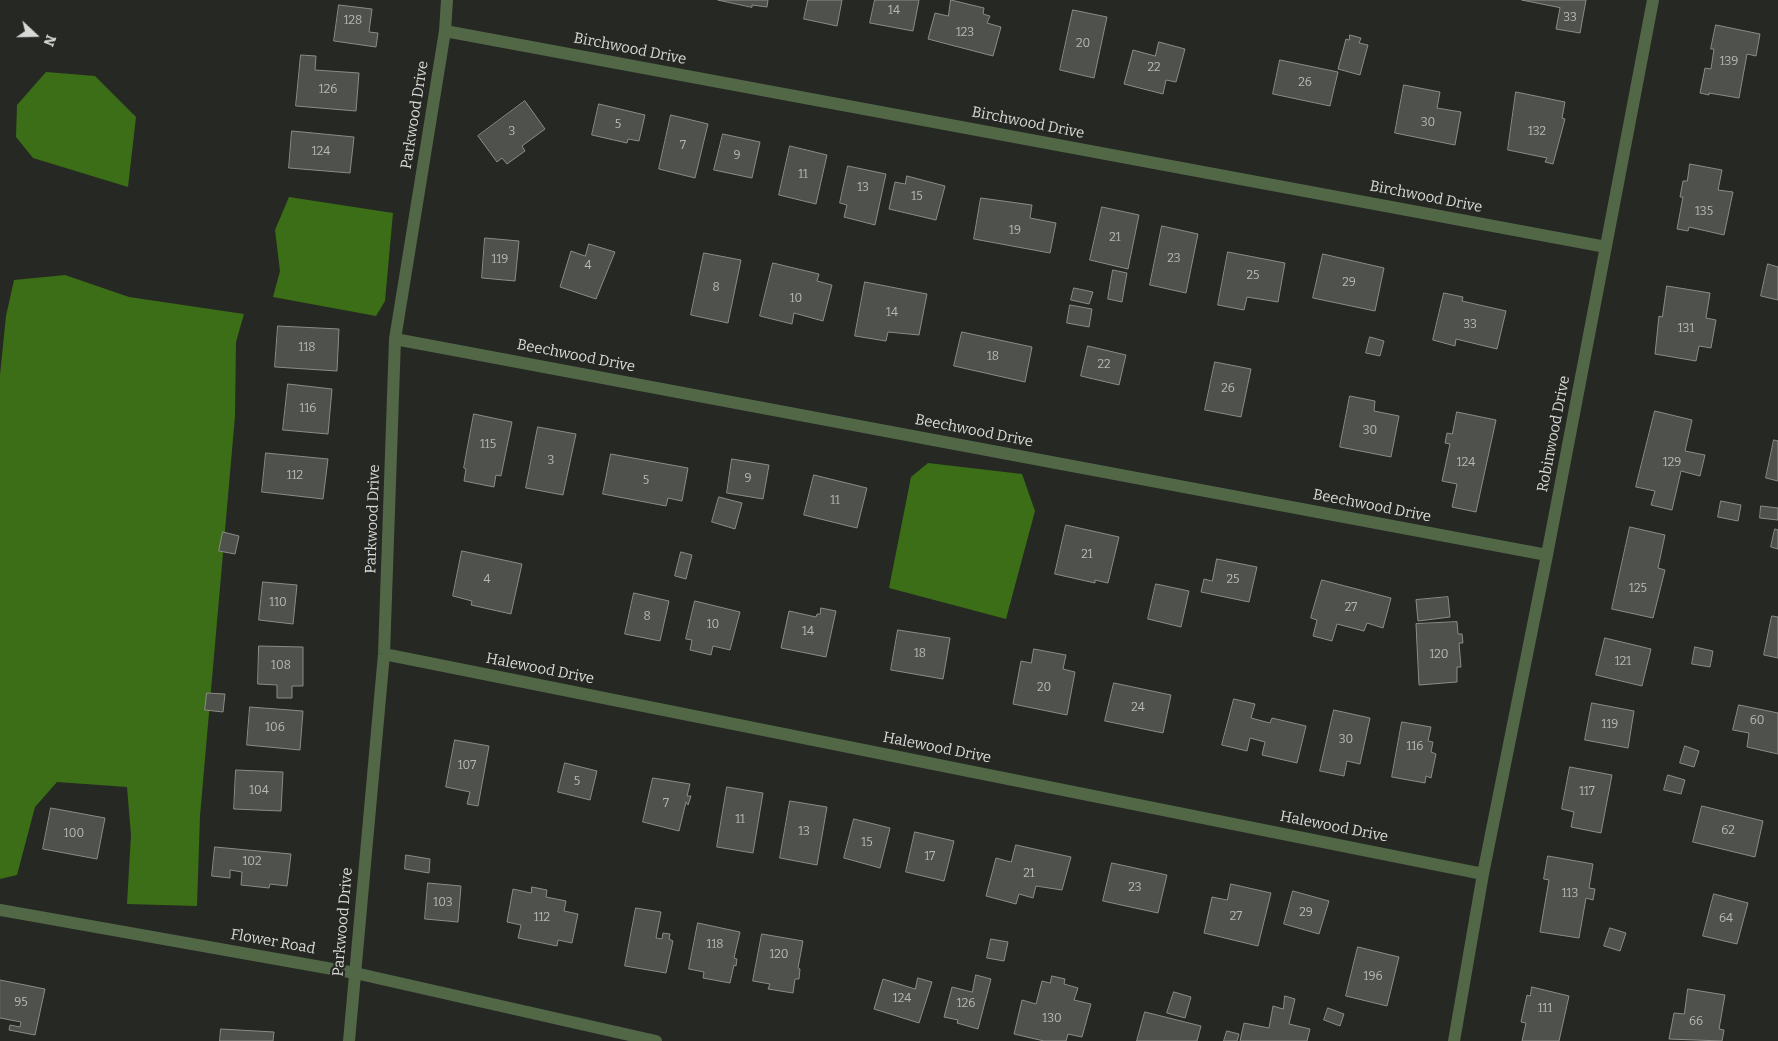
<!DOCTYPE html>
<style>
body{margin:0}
#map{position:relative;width:1778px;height:1041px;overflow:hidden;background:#262824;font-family:Bitter,serif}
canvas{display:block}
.north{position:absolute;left:10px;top:10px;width:50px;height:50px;-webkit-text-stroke:4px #262824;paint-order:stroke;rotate:111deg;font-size:14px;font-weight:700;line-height:20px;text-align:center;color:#d9dad8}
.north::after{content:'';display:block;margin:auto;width:18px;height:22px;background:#d9dad8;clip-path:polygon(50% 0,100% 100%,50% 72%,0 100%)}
</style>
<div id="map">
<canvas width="1778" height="1041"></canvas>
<div class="north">N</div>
</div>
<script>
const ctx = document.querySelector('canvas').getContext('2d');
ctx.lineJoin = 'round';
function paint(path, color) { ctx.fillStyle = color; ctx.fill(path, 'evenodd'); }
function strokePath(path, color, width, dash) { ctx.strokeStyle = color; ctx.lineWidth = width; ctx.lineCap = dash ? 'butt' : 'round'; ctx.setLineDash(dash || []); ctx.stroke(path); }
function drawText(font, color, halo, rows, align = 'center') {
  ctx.font = font + ' Bitter,serif'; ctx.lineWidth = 4.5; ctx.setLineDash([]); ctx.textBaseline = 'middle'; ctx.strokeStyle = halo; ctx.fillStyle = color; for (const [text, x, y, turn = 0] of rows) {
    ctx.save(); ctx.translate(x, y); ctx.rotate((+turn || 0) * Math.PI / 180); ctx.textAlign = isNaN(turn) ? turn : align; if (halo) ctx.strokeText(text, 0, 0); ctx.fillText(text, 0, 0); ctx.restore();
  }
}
const forest = new Path2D(`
 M 46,72 L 95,76 L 136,117 L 128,187 L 33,158 L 16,137 L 17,105 Z
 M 289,197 L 393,213 L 385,301 L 376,316 L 273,297 L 280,271 L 275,230 Z
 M 65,275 L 129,297 L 244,314 L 236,342 L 235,416 L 200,816 L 197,906 L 127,904 L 131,835 L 127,787 L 57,782 L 35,807 L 17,875 L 0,879 L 0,375 L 6,316 L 14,280 Z
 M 928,463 L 1022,474 L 1035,511 L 1006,619 L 889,588 L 911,477 Z`);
const building = new Path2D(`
 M 718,0 L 768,0 L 767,7 L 752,5 L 752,7 Z
 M 808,0 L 842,0 L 837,26 L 804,19 Z
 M 875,0 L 919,0 L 913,31 L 870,23 Z
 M 951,0 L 984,8 L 983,14 L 990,16 L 987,23 L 1001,27 L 993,56 L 928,39 L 935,13 L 948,16 Z
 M 1522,0 L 1586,0 L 1580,33 L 1556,29 L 1560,8 Z
 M 339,5 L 372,9 L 369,32 L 378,33 L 376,47 L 334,41 Z
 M 1073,10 L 1107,17 L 1094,78 L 1060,70 Z
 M 1716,25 L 1760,34 L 1756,56 L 1747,54 L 1739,98 L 1709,93 L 1709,95 L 1700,93 L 1705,68 L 1711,69 L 1714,49 L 1711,49 Z
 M 1350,35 L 1361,38 L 1359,43 L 1368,45 L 1360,75 L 1338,69 L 1346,39 L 1349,40 Z
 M 1159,42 L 1185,49 L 1176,82 L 1166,80 L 1163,94 L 1124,84 L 1133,50 L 1155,56 Z
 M 301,55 L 316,56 L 315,70 L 359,73 L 356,111 L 296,106 Z
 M 1280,60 L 1338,72 L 1330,106 L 1273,94 Z
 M 1404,85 L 1440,92 L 1437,108 L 1461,112 L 1455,145 L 1395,133 Z
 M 1516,92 L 1565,102 L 1562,118 L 1565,119 L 1553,164 L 1545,162 L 1547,158 L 1508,150 Z
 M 525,101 L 545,129 L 522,146 L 525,151 L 507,164 L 502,158 L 497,162 L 478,136 Z
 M 599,104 L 645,115 L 639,141 L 628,139 L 627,143 L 592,135 Z
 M 671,115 L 708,124 L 695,178 L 659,169 Z
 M 292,131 L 354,137 L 350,173 L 289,168 Z
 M 723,134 L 760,142 L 752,178 L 714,170 Z
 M 790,146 L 827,155 L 816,204 L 779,195 Z
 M 1690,164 L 1722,170 L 1718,190 L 1733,192 L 1724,235 L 1689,227 L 1688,231 L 1677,229 L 1683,197 L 1680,197 L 1683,181 L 1687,181 Z
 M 848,166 L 886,174 L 875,225 L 844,217 L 847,205 L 840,203 Z
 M 907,176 L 945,186 L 936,220 L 889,209 L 895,182 L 905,184 Z
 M 981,198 L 1032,205 L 1030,218 L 1056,223 L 1050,253 L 974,239 Z
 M 1102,207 L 1139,215 L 1128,269 L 1090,260 Z
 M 1162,226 L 1198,234 L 1186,293 L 1150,285 Z
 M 485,238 L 519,241 L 515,281 L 482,278 Z
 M 589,244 L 615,252 L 596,299 L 560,287 L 571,251 L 585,256 Z
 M 1228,252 L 1285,263 L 1278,302 L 1247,297 L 1244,310 L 1218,305 Z
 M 704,253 L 741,260 L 728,323 L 691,315 Z
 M 1323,254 L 1384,268 L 1375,311 L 1313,298 Z
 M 773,263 L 819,274 L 817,281 L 832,285 L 823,321 L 794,313 L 792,324 L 760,316 Z
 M 1768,264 L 1778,267 L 1778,300 L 1761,296 Z
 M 1113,270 L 1127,273 L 1122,302 L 1108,299 Z
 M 865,282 L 927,294 L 919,335 L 888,332 L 886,341 L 855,336 Z
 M 1667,286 L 1710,293 L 1706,318 L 1716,320 L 1711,348 L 1699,346 L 1696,361 L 1655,354 L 1659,316 L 1662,317 Z
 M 1074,288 L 1093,292 L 1089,304 L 1071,300 Z
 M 1444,293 L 1463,297 L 1462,301 L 1506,311 L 1497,349 L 1456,339 L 1455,346 L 1433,340 Z
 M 1070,305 L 1092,309 L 1089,327 L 1067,323 Z
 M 278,326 L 339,329 L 337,371 L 275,367 Z
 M 962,332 L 1032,347 L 1025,382 L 954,366 Z
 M 1370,337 L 1384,341 L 1380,356 L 1366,353 Z
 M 1088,346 L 1126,355 L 1119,385 L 1081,376 Z
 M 1215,362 L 1251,369 L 1241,417 L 1205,410 Z
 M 288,384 L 332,389 L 328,434 L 283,430 Z
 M 1350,396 L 1375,401 L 1374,411 L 1399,416 L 1391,457 L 1340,447 Z
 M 1655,411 L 1692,420 L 1685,451 L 1705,455 L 1700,476 L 1681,471 L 1672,510 L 1651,505 L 1655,491 L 1636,487 Z
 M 1457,412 L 1496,420 L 1476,512 L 1452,507 L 1457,484 L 1442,481 L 1450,444 L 1445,443 L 1447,433 L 1452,434 Z
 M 474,414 L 512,422 L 501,476 L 496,475 L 494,487 L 464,481 L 466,469 L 464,468 Z
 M 538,427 L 576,434 L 563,495 L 526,488 Z
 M 1774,440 L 1778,441 L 1778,481 L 1766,478 Z
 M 266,453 L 328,459 L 323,499 L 262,492 Z
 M 611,454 L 688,468 L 682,501 L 668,498 L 666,506 L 603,494 Z
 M 732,459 L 769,465 L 763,499 L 727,493 Z
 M 814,475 L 867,488 L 857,528 L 804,515 Z
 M 719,497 L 742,503 L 735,529 L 712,522 Z
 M 1721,501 L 1741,505 L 1738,521 L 1718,517 Z
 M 1761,506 L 1778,508 L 1778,520 L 1760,518 Z
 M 1066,525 L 1119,537 L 1108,583 L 1095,580 L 1095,583 L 1055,574 Z
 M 1630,527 L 1665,535 L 1658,568 L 1665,570 L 1653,618 L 1612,609 Z
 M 1775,529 L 1778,530 L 1778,549 L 1771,547 Z
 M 223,532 L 239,536 L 235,554 L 219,551 Z
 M 462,551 L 522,564 L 511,614 L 471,605 L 472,601 L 453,596 Z
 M 681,552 L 692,555 L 686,579 L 675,576 Z
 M 1217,559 L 1257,567 L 1249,602 L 1201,592 L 1204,579 L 1212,581 Z
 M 1322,580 L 1391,598 L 1383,628 L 1367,623 L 1364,631 L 1337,624 L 1332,641 L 1313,636 L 1317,620 L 1311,618 Z
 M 263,582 L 297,585 L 293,624 L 259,620 Z
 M 1156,584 L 1189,591 L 1181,627 L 1148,619 Z
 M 634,593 L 669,601 L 660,641 L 625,634 Z
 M 1448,597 L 1450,617 L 1418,621 L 1416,600 Z
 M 695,601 L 740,612 L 730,650 L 713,646 L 711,655 L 690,650 L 692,640 L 686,639 Z
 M 821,608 L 836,611 L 826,657 L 781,648 L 789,611 L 816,617 L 817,614 L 820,614 Z
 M 1772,616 L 1778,617 L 1778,658 L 1764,655 Z
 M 1457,622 L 1458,634 L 1462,634 L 1463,643 L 1459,643 L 1461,667 L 1457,667 L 1457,682 L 1419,685 L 1416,624 Z
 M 898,630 L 950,638 L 943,679 L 891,670 Z
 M 1605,638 L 1651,649 L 1642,686 L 1596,675 Z
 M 259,646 L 303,647 L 303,686 L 292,686 L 292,698 L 277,698 L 277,685 L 258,684 Z
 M 1695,647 L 1713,651 L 1710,667 L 1692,664 Z
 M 1034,649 L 1066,655 L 1063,669 L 1075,672 L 1067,715 L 1013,704 L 1021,661 L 1031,663 Z
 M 1114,683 L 1171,695 L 1163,733 L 1105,721 Z
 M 207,693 L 225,694 L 223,712 L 205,710 Z
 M 1234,699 L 1255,704 L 1251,718 L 1270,723 L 1272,718 L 1306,726 L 1297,763 L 1262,755 L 1265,742 L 1250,738 L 1247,751 L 1222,745 Z
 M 1592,703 L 1634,711 L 1628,748 L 1585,740 Z
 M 1739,705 L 1778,713 L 1778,754 L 1747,747 L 1749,733 L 1733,730 Z
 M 250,707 L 303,711 L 300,750 L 247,745 Z
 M 1334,710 L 1370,718 L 1360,764 L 1347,761 L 1344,776 L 1320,771 Z
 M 1402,722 L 1431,727 L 1428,741 L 1433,742 L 1431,752 L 1436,754 L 1431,778 L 1426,776 L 1425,783 L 1392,777 Z
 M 455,740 L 489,746 L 478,806 L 467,804 L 470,792 L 446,787 Z
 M 1685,746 L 1699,751 L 1694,767 L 1680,763 Z
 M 565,763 L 597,771 L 590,800 L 558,792 Z
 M 1570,767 L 1612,775 L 1601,833 L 1571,827 L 1574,812 L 1562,809 Z
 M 236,770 L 283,772 L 281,811 L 234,809 Z
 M 1668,775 L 1685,780 L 1681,794 L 1664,790 Z
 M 653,778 L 690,784 L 687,796 L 691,796 L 688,805 L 686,802 L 679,831 L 643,822 Z
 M 727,787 L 763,793 L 753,853 L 717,847 Z
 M 790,801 L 827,807 L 817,865 L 780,858 Z
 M 1702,806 L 1763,821 L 1755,857 L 1693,842 Z
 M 51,808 L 105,818 L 97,859 L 43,849 Z
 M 854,819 L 890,828 L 880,868 L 844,858 Z
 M 915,832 L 954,841 L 944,881 L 906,872 Z
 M 1016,845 L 1071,857 L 1062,890 L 1036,886 L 1033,898 L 1019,894 L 1016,904 L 986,896 L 996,858 L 1011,862 Z
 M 215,847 L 291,854 L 287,886 L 270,884 L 269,888 L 241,885 L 242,872 L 230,870 L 230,878 L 212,876 Z
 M 406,855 L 430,859 L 429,873 L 405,869 Z
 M 1548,856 L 1593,864 L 1589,888 L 1595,889 L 1593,900 L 1586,898 L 1579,938 L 1540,932 L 1549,880 L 1544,879 Z
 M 1112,863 L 1167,875 L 1158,913 L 1103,901 Z
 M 428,883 L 461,886 L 458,922 L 425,919 Z
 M 1231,884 L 1271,893 L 1258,946 L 1204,933 L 1212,897 L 1227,900 Z
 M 532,887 L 547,890 L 546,897 L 566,901 L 564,911 L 578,914 L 572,943 L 558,940 L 557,946 L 518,938 L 521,925 L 507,922 L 513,889 L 531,893 Z
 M 1293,891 L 1329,901 L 1319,934 L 1284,924 Z
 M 1714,894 L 1748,903 L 1737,944 L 1703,936 Z
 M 636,908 L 661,912 L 656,938 L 662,939 L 663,933 L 670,934 L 669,939 L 673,941 L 666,973 L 625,966 Z
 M 698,923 L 740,932 L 734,958 L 737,959 L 736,966 L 734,965 L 730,983 L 703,978 L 704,972 L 689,969 Z
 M 1610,928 L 1626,933 L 1620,951 L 1604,946 Z
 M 762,934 L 803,941 L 798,968 L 800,969 L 799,979 L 795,979 L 793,993 L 768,989 L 770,984 L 753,981 Z
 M 991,939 L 1008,942 L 1004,961 L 987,958 Z
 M 1358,947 L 1399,957 L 1387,1006 L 1346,996 Z
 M 976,975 L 991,979 L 978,1029 L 957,1023 L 958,1020 L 944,1017 L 952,987 L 972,992 Z
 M 1052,976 L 1065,979 L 1064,984 L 1078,988 L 1074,1000 L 1091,1004 L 1082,1037 L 1068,1034 L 1066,1041 L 1044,1041 L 1014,1034 L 1022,1000 L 1036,1004 L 1042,981 L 1050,983 Z
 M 918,978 L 932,982 L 919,1023 L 874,1009 L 883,979 L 915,989 Z
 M 0,980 L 45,989 L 35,1035 L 9,1030 L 10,1025 L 20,1027 L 21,1022 L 0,1018 Z
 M 1532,987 L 1569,996 L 1559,1041 L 1522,1041 L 1526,1023 L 1521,1022 L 1527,995 L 1530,996 Z
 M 1688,989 L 1725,995 L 1719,1029 L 1724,1030 L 1722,1041 L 1669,1039 L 1674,1013 L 1684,1014 Z
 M 1174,992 L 1191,997 L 1185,1018 L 1167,1013 Z
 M 1285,996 L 1295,999 L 1289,1024 L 1310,1029 L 1307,1041 L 1240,1041 L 1244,1023 L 1269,1028 L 1273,1006 L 1283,1009 Z
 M 1328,1008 L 1344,1014 L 1340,1026 L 1324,1020 Z
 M 1145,1012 L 1201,1026 L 1197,1041 L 1137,1041 Z
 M 221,1029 L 274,1032 L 273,1041 L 220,1041 Z
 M 1227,1031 L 1239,1034 L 1237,1041 L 1224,1041 Z`);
const minor = new Path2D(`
 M 445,31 L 1606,247
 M 395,339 L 1547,555
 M 384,654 L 1483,874
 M 0,910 L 355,973 L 656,1041
 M 349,1041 L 384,654 L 395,339 L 445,31 L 447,0
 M 1454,1041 L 1483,874 L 1547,555 L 1653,0`);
const numberNames = [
 ["14",894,11],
 ["33",1570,18],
 ["128",353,21],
 ["123",965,33],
 ["20",1083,44],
 ["139",1729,62],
 ["22",1154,68],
 ["26",1305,83],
 ["126",328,90],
 ["30",1428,123],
 ["5",618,125],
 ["3",512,132],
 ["132",1537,132],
 ["7",683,146],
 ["124",321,152],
 ["9",737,156],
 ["11",803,175],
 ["13",863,188],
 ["15",917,197],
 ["135",1704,212],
 ["19",1015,231],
 ["21",1115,238],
 ["23",1174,259],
 ["119",500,260],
 ["4",588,266],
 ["25",1253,276],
 ["29",1349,283],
 ["8",716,288],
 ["10",796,299],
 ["14",892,313],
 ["33",1470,325],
 ["131",1686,329],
 ["118",307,348],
 ["18",993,357],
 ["22",1104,365],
 ["26",1228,389],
 ["116",308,409],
 ["30",1370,431],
 ["115",488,445],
 ["3",551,461],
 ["124",1466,463],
 ["129",1672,463],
 ["112",295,476],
 ["9",748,479],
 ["5",646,481],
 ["11",835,501],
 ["21",1087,555],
 ["4",487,580],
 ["25",1233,580],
 ["125",1638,589],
 ["110",278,603],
 ["27",1351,608],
 ["8",647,617],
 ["10",713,625],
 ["14",808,632],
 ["18",920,654],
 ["120",1439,655],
 ["121",1623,662],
 ["108",281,666],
 ["20",1044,688],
 ["24",1138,708],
 ["60",1757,721],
 ["119",1610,725],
 ["106",275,728],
 ["30",1346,740],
 ["116",1415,747],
 ["107",467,766],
 ["5",577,782],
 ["104",259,791],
 ["117",1587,792],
 ["7",666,804],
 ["11",740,820],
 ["62",1728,831],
 ["13",804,832],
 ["100",74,834],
 ["15",867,843],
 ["17",930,857],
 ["102",252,862],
 ["21",1029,874],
 ["23",1135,888],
 ["113",1570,894],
 ["103",443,903],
 ["29",1306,913],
 ["27",1236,917],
 ["112",542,918],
 ["64",1726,919],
 ["118",715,945],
 ["120",779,955],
 ["196",1373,977],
 ["124",902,999],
 ["95",21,1003],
 ["126",966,1004],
 ["111",1545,1009],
 ["130",1052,1019],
 ["66",1696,1022]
];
const streetNames = [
 ["Birchwood Drive",630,49,11],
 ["Parkwood Drive",415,115,-81],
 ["Birchwood Drive",1028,123,11],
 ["Birchwood Drive",1426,197,11],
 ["Beechwood Drive",576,356,11],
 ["Beechwood Drive",974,431,11],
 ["Robinwood Drive",1554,434,-79],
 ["Beechwood Drive",1372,506,11],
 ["Parkwood Drive",373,519,-88],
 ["Halewood Drive",540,669,11],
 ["Halewood Drive",937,748,11],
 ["Halewood Drive",1334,827,11],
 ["Parkwood Drive",343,922,-85],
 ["Flower Road",273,942,10]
];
paint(forest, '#3b6e16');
paint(building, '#4e514c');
strokePath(building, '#898c87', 1);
strokePath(minor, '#516746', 12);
drawText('12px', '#b6b8b5', null, numberNames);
drawText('15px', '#d9dad8', '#262824', streetNames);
</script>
